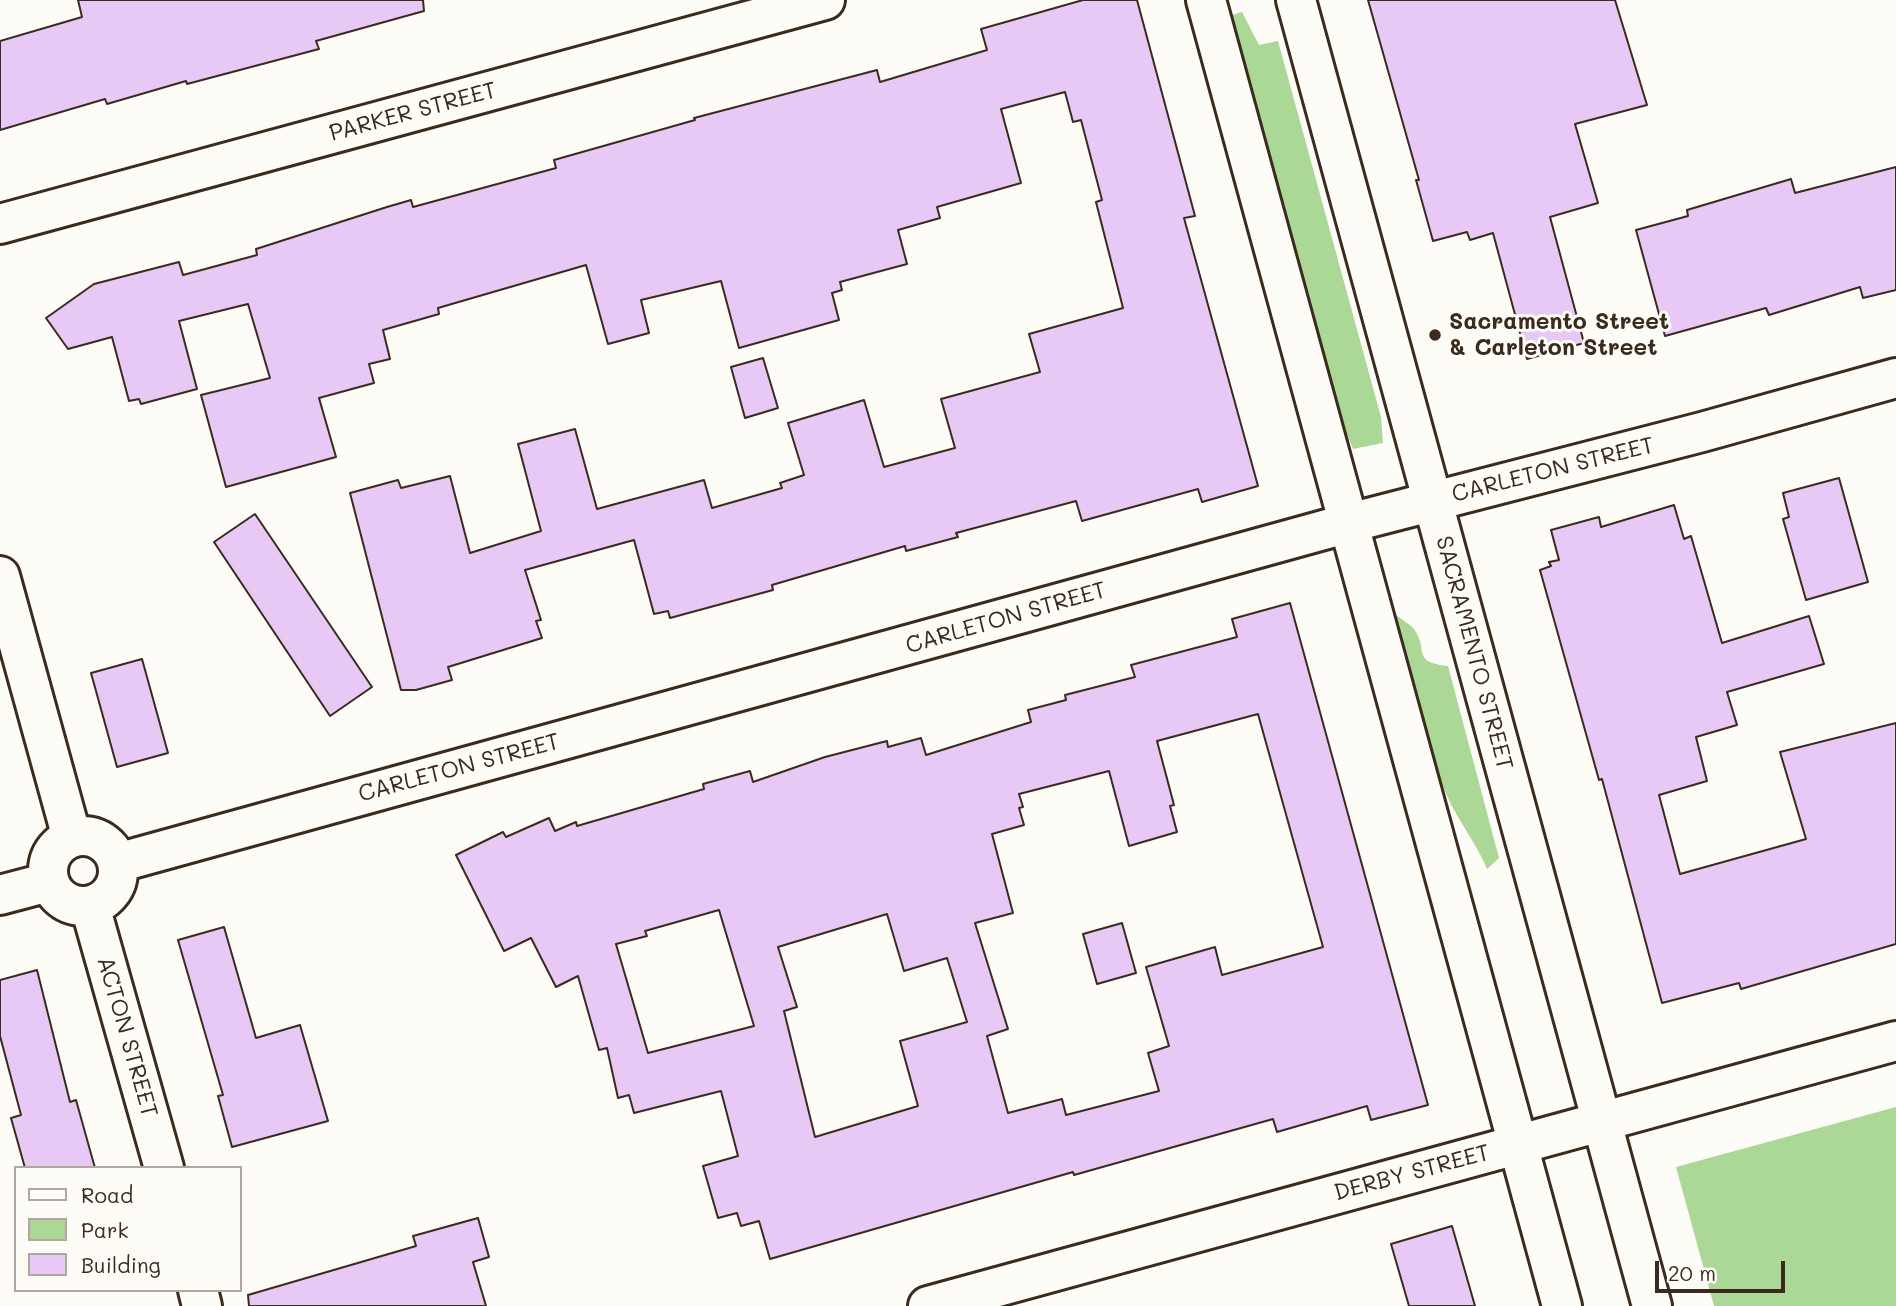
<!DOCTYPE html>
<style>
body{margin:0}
#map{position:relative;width:1896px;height:1306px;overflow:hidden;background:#fdfcf7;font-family:Mali,sans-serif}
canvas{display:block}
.legend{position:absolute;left:14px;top:1166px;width:228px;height:126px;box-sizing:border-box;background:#fdfcf7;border:2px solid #afa8a0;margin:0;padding:9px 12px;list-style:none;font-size:21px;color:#3b2a1e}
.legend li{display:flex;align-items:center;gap:14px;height:35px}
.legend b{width:35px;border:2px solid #afa8a0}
.scale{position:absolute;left:1655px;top:1261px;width:130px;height:32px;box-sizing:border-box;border:4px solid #3b2a1e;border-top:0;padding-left:9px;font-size:21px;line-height:24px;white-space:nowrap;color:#3b2a1e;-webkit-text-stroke:5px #fdfcf7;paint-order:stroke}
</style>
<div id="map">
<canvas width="1896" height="1306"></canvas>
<ul class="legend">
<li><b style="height:9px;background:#fdfcf7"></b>Road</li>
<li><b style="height:19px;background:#abd897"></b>Park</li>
<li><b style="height:19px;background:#e8c8f4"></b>Building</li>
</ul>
<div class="scale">20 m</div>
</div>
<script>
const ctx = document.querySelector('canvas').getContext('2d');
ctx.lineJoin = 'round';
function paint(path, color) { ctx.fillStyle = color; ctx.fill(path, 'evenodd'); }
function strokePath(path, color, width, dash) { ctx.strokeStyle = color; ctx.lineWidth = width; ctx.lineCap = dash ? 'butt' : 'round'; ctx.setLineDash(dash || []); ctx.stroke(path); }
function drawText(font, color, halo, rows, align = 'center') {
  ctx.font = font + ' Mali,sans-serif'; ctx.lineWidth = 6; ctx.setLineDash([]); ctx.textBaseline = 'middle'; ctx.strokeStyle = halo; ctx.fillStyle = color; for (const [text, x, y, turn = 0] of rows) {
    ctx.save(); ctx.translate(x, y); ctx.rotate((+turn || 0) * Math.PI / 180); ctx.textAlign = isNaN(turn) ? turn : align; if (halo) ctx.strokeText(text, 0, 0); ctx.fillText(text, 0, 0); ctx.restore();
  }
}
const green = new Path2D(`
 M 1242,12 L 1259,45 L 1278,41 L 1381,417 L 1383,443 L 1353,449 L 1343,425 L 1232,15 Z
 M 1396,615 C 1401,619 1410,624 1414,629 C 1429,650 1411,662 1448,666 L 1499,858 L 1487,869 C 1477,844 1459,822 1448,798 C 1422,741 1412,675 1396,615 Z
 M 1896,1107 L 1896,1306 L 1714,1306 L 1676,1167 Z`);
const building = new Path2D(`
 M 78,0 L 423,0 L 424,11 L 316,41 L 319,49 L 187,84 L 186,81 L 107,104 L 105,99 L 0,130 L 0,41 L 82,17 Z
 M 1083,0 L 1137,0 L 1195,216 L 1184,218 L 1258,486 L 1202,502 L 1198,489 L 1082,521 L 1076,501 L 956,533 L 958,537 L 906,551 L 905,546 L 772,585 L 773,590 L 670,618 L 668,611 L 654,614 L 634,540 L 525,570 L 541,620 L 536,621 L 542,638 L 448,667 L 452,680 L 416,690 L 401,690 L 350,493 L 398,480 L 401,488 L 450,476 L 470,553 L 541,531 L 518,444 L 575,429 L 597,509 L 704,480 L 712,508 L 782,488 L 780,483 L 804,475 L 788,423 L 864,400 L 884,467 L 955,448 L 941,399 L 1040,372 L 1029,334 L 1123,308 L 1096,202 L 1102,200 L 1081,120 L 1073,122 L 1065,92 L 1001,109 L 1021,183 L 937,207 L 940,218 L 898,230 L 907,264 L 840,282 L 842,290 L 832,293 L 839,320 L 739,348 L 721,281 L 641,300 L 649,333 L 608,344 L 586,265 L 438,308 L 439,314 L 383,330 L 390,359 L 369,364 L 374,383 L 319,398 L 336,457 L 226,487 L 201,395 L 270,378 L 248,304 L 179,321 L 197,389 L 141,404 L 139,399 L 129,401 L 112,337 L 68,349 L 46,318 L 94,284 L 179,262 L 183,275 L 257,255 L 256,249 L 387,207 L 411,200 L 413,207 L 556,168 L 554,160 L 695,120 L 694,118 L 877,70 L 880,82 L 987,50 L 981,29 Z
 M 1368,0 L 1615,0 L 1647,105 L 1575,124 L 1598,203 L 1550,217 L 1584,343 L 1527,359 L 1493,233 L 1470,240 L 1467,232 L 1433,241 L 1416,180 L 1419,180 Z
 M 1896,167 L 1896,290 L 1863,298 L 1860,287 L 1769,315 L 1766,308 L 1665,336 L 1636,230 L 1688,216 L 1687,210 L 1791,179 L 1795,193 Z
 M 763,358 L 778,408 L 745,418 L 731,367 Z
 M 1839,478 L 1868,582 L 1806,600 L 1783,519 L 1789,517 L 1783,493 Z
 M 1674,505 L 1684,539 L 1691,536 L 1722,643 L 1809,616 L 1824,664 L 1727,692 L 1737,725 L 1696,737 L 1707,781 L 1659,795 L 1680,874 L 1806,839 L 1780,752 L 1896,723 L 1896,944 L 1741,989 L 1739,983 L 1662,1003 L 1602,779 L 1599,780 L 1540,570 L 1551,566 L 1549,562 L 1559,560 L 1551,530 L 1599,517 L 1601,527 Z
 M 255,514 L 372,687 L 330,716 L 214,542 Z
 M 1290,603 L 1428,1105 L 1371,1120 L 1367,1106 L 1277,1132 L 1273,1119 L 1074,1175 L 1073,1172 L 770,1259 L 759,1221 L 741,1226 L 737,1213 L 718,1218 L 703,1166 L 738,1156 L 721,1091 L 634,1113 L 629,1095 L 618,1098 L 607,1048 L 599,1050 L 578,976 L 556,987 L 531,938 L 504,951 L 456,855 L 503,832 L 506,837 L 549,818 L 555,831 L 576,822 L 577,826 L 704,789 L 703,784 L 750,771 L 753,782 L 825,757 L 887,741 L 888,747 L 921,738 L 926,755 L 1031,722 L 1028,710 L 1066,700 L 1065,695 L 1135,677 L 1131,665 L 1237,637 L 1232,619 ZM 1258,714 L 1323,947 L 1222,975 L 1215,947 L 1146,967 L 1169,1046 L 1148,1053 L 1159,1091 L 1066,1115 L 1062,1099 L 1008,1113 L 987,1036 L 1008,1029 L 975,923 L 1013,913 L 992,834 L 1024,825 L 1019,808 L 1023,807 L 1019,794 L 1109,771 L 1129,846 L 1177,832 L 1170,806 L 1174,805 L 1157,741 ZM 719,910 L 754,1026 L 648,1053 L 616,944 L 647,936 L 645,931 ZM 887,914 L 904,971 L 947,958 L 967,1022 L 900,1041 L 918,1106 L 815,1137 L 784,1011 L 797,1007 L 778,947 Z
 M 142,659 L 168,753 L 117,767 L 91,673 Z
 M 1122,923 L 1136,973 L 1097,984 L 1083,934 Z
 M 224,927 L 256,1038 L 300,1025 L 328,1121 L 232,1147 L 218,1096 L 223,1095 L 178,940 Z
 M 37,970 L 70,1102 L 76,1100 L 95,1168 L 25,1168 L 11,1118 L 21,1115 L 0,1036 L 0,980 Z
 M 478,1218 L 489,1257 L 473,1262 L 486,1306 L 249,1306 L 248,1295 L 416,1246 L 413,1236 Z
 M 1452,1226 L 1475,1306 L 1409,1306 L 1391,1244 Z`);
const minor = new Path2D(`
 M 0,224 L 825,0
 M 0,576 L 72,838
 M48 871a35 35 0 1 1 70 0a35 35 0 1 1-70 0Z
 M 117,863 L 1349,523 L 1702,432 L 1896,378
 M 0,895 L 49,882
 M 90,906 L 164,1168
 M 198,1290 L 202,1306
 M 928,1306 L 1896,1041`);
const tertiary = new Path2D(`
 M 1206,0 L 1562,1306
 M 1296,0 L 1652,1306`);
const markers = [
 [1435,335,7,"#3b2a1e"]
];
const streetNames = [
 ["PARKER STREET",413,112,-15],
 ["CARLETON STREET",1553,470,-14],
 ["CARLETON STREET",1006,618,-16],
 ["SACRAMENTO STREET",1474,653,75],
 ["CARLETON STREET",459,768,-15],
 ["ACTON STREET",127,1037,74],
 ["DERBY STREET",1412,1173,-15]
];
const poiNames = [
 ["Sacramento Street",1449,322],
 ["& Carleton Street",1449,348]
];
paint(green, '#abd897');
paint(building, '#e8c8f4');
strokePath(building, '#3b2a1e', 2);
strokePath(minor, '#3b2a1e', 44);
strokePath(tertiary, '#3b2a1e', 44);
strokePath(minor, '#fdfcf7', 38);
strokePath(tertiary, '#fdfcf7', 38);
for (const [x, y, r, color] of markers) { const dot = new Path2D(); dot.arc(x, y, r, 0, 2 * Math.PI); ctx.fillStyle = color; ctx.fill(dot); strokePath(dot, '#fdfcf7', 2.5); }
drawText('23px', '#3b2a1e', '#fdfcf7', streetNames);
drawText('bold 23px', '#3b2a1e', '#fdfcf7', poiNames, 'left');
</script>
